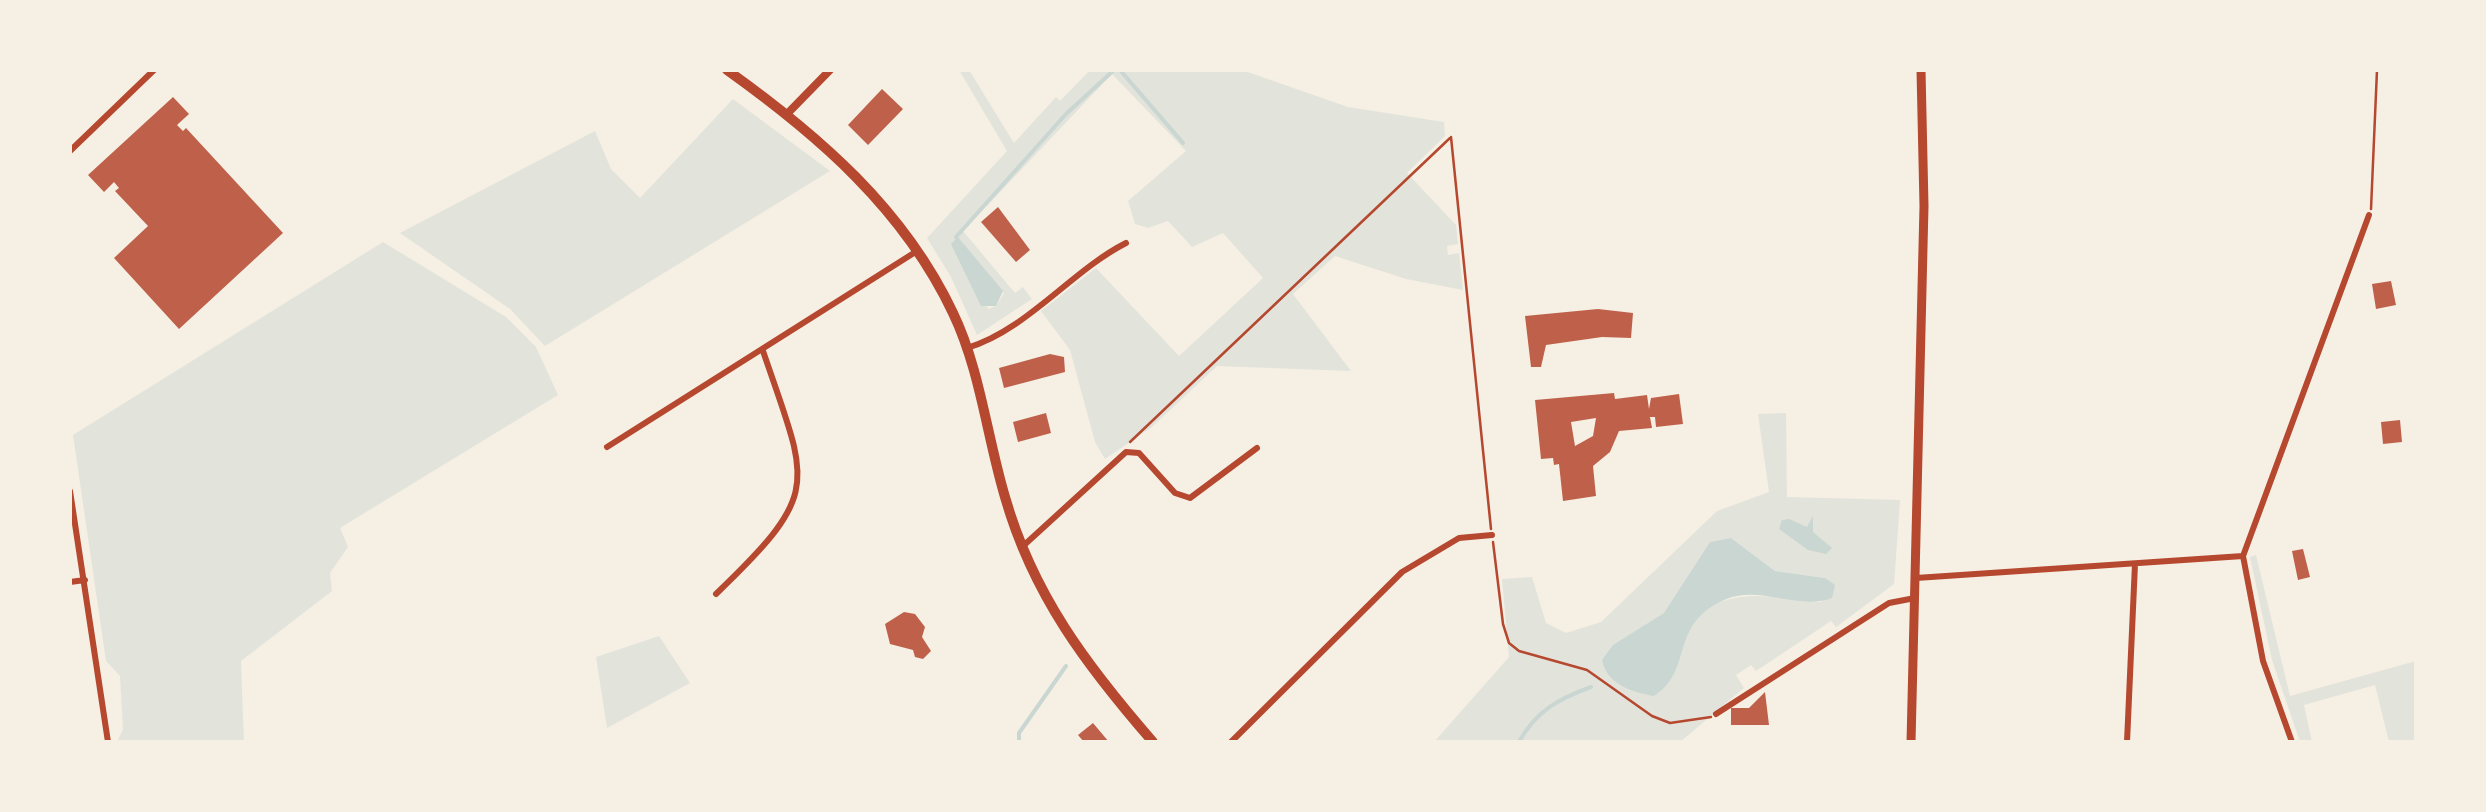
<!DOCTYPE html>
<style>
body{margin:0}
#map{position:relative;width:2486px;height:812px;overflow:hidden;background:#f6efe4;font-family:"DM Sans",sans-serif}
canvas{display:block}
.frame{position:absolute;inset:0;border:72px solid #f6efe4;pointer-events:none}
</style>
<div id="map">
<canvas width="2486" height="812"></canvas>
<div class="frame"></div>
</div>
<script>
const ctx = document.querySelector('canvas').getContext('2d');
ctx.lineJoin = 'round';
function paint(path, color) { ctx.fillStyle = color; ctx.fill(path, 'evenodd'); }
function strokePath(path, color, width, dash) { ctx.strokeStyle = color; ctx.lineWidth = width; ctx.lineCap = dash ? 'butt' : 'round'; ctx.setLineDash(dash || []); ctx.stroke(path); }
const green = new Path2D(`
 M 959,70 L 969,70 L 1014,143 L 1056,97 L 1060,101 L 1090,70 L 1242,70 L 1348,107 L 1444,122 L 1445,136 L 1407,173 L 1456,225 L 1458,244 L 1447,246 L 1448,255 L 1459,253 L 1463,290 L 1406,279 L 1335,256 L 1293,294 L 1351,371 L 1217,366 L 1152,427 L 1105,459 L 1095,442 L 1070,350 L 1041,311 L 1096,268 L 1179,356 L 1263,278 L 1223,233 L 1192,247 L 1168,221 L 1148,228 L 1135,224 L 1128,201 L 1186,151 L 1112,74 L 963,231 L 1015,293 L 1023,287 L 1032,299 L 977,335 L 951,277 L 927,238 L 1007,151 ZM 958,237 L 1004,293 L 996,306 L 988,309 Z
 M 733,99 L 830,171 L 545,346 L 510,309 L 400,233 L 595,131 L 611,169 L 640,198 Z
 M 383,242 L 506,317 L 536,347 L 558,395 L 340,528 L 348,547 L 330,573 L 332,591 L 241,661 L 244,742 L 117,742 L 123,729 L 120,676 L 106,661 L 73,435 Z
 M 1786,413 L 1787,497 L 1900,500 L 1894,584 L 1836,627 L 1831,621 L 1756,671 L 1751,665 L 1736,675 L 1744,688 L 1680,742 L 1434,742 L 1509,657 L 1502,579 L 1532,577 L 1546,623 L 1566,633 L 1601,622 L 1717,511 L 1769,492 L 1758,414 ZM 1731,538 L 1775,571 L 1825,578 L 1821,602 C 1769,596 1706,581 1683,642 L 1636,632 L 1665,613 L 1710,542 Z
 M 2256,555 L 2290,696 L 2416,661 L 2416,742 L 2389,742 L 2375,685 L 2304,705 L 2312,742 L 2300,742 L 2272,660 L 2250,557 Z
 M 659,636 L 690,683 L 607,728 L 596,657 Z`);
const water = new Path2D(`
 M 958,237 L 1003,291 L 996,306 L 981,306 L 951,244 Z
 M 1813,516 L 1813,532 L 1832,548 L 1826,554 L 1808,550 L 1779,529 L 1782,520 L 1789,519 L 1807,527 Z
 M 1731,538 L 1775,571 L 1825,578 L 1835,585 L 1832,598 C 1798,611 1759,584 1724,600 C 1668,625 1694,671 1654,696 C 1631,692 1607,684 1602,660 L 1613,645 L 1664,613 L 1710,542 Z`);
const stream = new Path2D(`
 M 1120,70 L 1183,143
 M 956,237 L 1066,114 L 1114,70
 M 1019,742 L 1019,733 L 1066,666
 M 1519,742 C 1536,711 1558,699 1591,687`);
const building = new Path2D(`
 M 882,89 L 903,109 L 868,145 L 848,125 Z
 M 173,97 L 189,114 L 177,125 L 183,131 L 186,128 L 283,233 L 179,329 L 114,258 L 148,226 L 115,191 L 119,188 L 114,182 L 104,192 L 88,175 Z
 M 998,207 L 1030,250 L 1016,262 L 981,222 Z
 M 2391,281 L 2396,305 L 2376,309 L 2372,284 Z
 M 1598,309 L 1633,313 L 1631,338 L 1602,337 L 1546,345 L 1541,367 L 1531,367 L 1525,316 Z
 M 1050,354 L 1064,357 L 1065,372 L 1004,388 L 999,368 Z
 M 1614,393 L 1615,399 L 1647,395 L 1649,409 L 1651,398 L 1679,394 L 1683,424 L 1656,427 L 1655,417 L 1650,417 L 1652,428 L 1619,431 L 1610,452 L 1593,466 L 1596,496 L 1563,501 L 1559,464 L 1554,465 L 1553,458 L 1541,459 L 1535,400 ZM 1596,418 L 1593,436 L 1575,446 L 1571,422 Z
 M 1046,413 L 1051,433 L 1018,442 L 1013,422 Z
 M 2400,420 L 2402,442 L 2383,444 L 2381,422 Z
 M 2303,549 L 2310,577 L 2298,580 L 2292,551 Z
 M 904,612 L 915,614 L 925,627 L 922,637 L 931,651 L 923,659 L 915,657 L 913,650 L 890,644 L 885,624 Z
 M 1765,692 L 1769,725 L 1731,725 L 1731,708 L 1749,708 Z
 M 1093,723 L 1109,742 L 1084,742 L 1078,735 Z`);
const path = new Path2D(`
 M 1451,137 L 1491,529
 M 2371,209 L 2377,70
 M 1130,442 L 1450,138
 M 1493,542 L 1503,624 L 1509,643 L 1519,651 L 1587,670 L 1652,716 L 1670,723 L 1711,717`);
const minor = new Path2D(`
 M 70,151 L 154,70
 M 967,348 C 1027,330 1071,271 1126,243
 M 607,447 L 917,251
 M 70,491 L 108,742
 M 1022,547 L 1126,452 L 1139,453 L 1175,493 L 1190,498 L 1257,448
 M 2243,556 L 2263,661 L 2292,742
 M 1916,578 L 2243,556 L 2369,215
 M 70,582 L 85,580
 M 716,594 C 823,491 809,486 763,351
 M 1716,714 L 1889,603 L 1915,598
 M 1231,742 L 1402,572 L 1459,538 L 1492,535
 M 2127,742 L 2135,564`);
const tertiary = new Path2D(`
 M 787,114 L 830,70`);
const secondary = new Path2D(`
 M 1911,742 L 1924,206 L 1921,70`);
const primary = new Path2D(`
 M 727,70 C 818,135 904,209 953,313 C 980,369 987,437 1005,497 C 1033,595 1087,666 1153,742`);
paint(green, '#e2e4dc');
paint(water, '#c9d6d2');
strokePath(stream, '#c9d6d2', 4);
paint(building, '#bf614a');
strokePath(path, '#b5482f', 2.5);
strokePath(minor, '#b5482f', 6);
strokePath(tertiary, '#b5482f', 8);
strokePath(secondary, '#b5482f', 9);
strokePath(primary, '#b5482f', 10);
</script>
